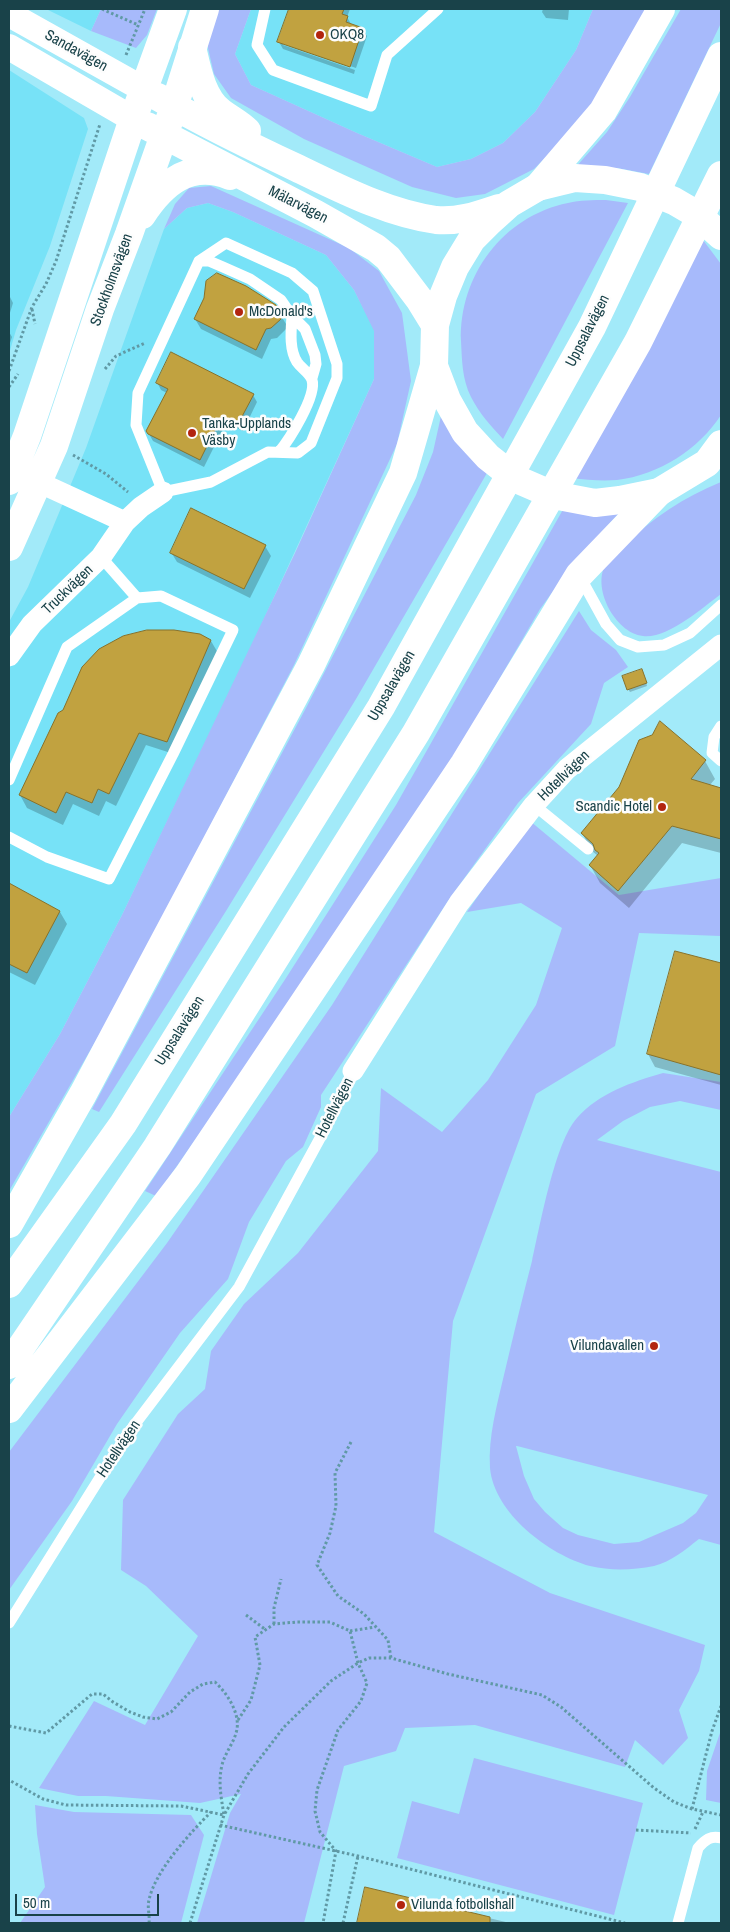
<!DOCTYPE html>
<meta charset="utf-8">
<style>
body{margin:0}
#map{position:relative;width:730px;height:1932px;overflow:hidden;background:#a2eaf9;font-family:"Archivo Narrow",sans-serif}
canvas{display:block}
.frame{position:absolute;inset:0;border:10px solid #194249;pointer-events:none}
.scale{position:absolute;left:15px;top:1894px;width:144px;height:22px;box-sizing:border-box;border:2px solid #194249;border-top:0;padding-left:6px;font-size:15px;line-height:18px;white-space:nowrap;color:#194249;-webkit-text-stroke:4px #fdfdfd;paint-order:stroke}
</style>
<div id="map">
<canvas width="730" height="1932"></canvas>
<div class="frame"></div>
<div class="scale">50 m</div>
</div>
<script>
const ctx = document.querySelector('canvas').getContext('2d');
ctx.lineJoin = 'round';
function paint(path, color) { ctx.fillStyle = color; ctx.fill(path, 'evenodd'); }
function strokePath(path, color, width, dash) { ctx.strokeStyle = color; ctx.lineWidth = width; ctx.lineCap = dash ? 'butt' : 'round'; ctx.setLineDash(dash || []); ctx.stroke(path); }
function drawText(font, color, halo, rows, align = 'center') {
  ctx.font = font + ' "Archivo Narrow",sans-serif'; ctx.lineWidth = 5; ctx.setLineDash([]); ctx.textBaseline = 'middle'; ctx.strokeStyle = halo; ctx.fillStyle = color; for (const [text, x, y, turn = 0] of rows) {
    ctx.save(); ctx.translate(x, y); ctx.rotate((+turn || 0) * Math.PI / 180); ctx.textAlign = isNaN(turn) ? turn : align; if (halo) ctx.strokeText(text, 0, 0); ctx.fillText(text, 0, 0); ctx.restore();
  }
}
const built = new Path2D(`
 M 46,9 L 101,9 L 91,31 Z
 M 251,9 L 593,9 L 576,50 L 535,112 L 503,143 L 471,159 L 437,167 L 357,133 L 251,85 L 235,54 Z
 M 9,70 L 84,118 L 88,129 L 50,246 L 16,330 L 9,354 Z
 M 208,203 L 233,212 L 326,255 L 354,290 L 375,331 L 374,379 L 246,658 L 122,915 L 60,1034 L 9,1117 L 9,622 L 28,587 L 86,448 L 164,229 L 187,208 Z`);
const green = new Path2D(`
 M 101,9 L 157,9 L 147,35 L 136,48 L 91,31 Z
 M 217,9 L 251,9 L 235,54 L 251,85 L 357,133 L 437,167 L 471,159 L 503,143 L 535,112 L 576,50 L 593,9 L 647,9 L 594,104 L 565,138 L 534,169 L 485,194 L 456,198 L 412,187 L 304,139 L 231,98 L 214,74 L 207,44 Z
 M 681,9 L 721,9 L 721,23 L 649,174 L 617,168 L 575,168 L 607,132 L 630,97 Z
 M 211,186 L 349,248 L 379,271 L 402,313 L 411,381 L 397,444 L 294,665 L 121,997 L 9,1191 L 9,1117 L 60,1034 L 122,915 L 295,553 L 374,379 L 374,331 L 354,290 L 326,255 L 233,212 L 208,203 L 187,208 L 164,229 L 175,204 L 189,188 Z
 M 606,200 L 628,203 L 503,439 C 491,426 479,413 471,397 C 462,379 462,360 461,341 C 459,276 503,216 568,203 C 580,200 593,200 606,200 Z
 M 700,236 L 721,264 L 721,415 C 699,449 659,475 617,480 C 602,481 587,480 571,478 Z
 M 441,416 L 487,473 L 356,699 L 226,911 L 99,1112 L 92,1109 L 306,708 L 416,495 L 433,452 Z
 M 721,482 L 721,594 C 702,608 668,639 643,636 C 615,633 590,586 607,562 C 612,556 618,551 624,546 C 652,518 684,497 721,482 Z
 M 565,506 L 621,511 L 576,560 L 540,609 L 450,764 L 304,984 L 156,1196 L 145,1191 L 286,978 L 396,805 Z
 M 579,611 L 591,630 L 616,650 L 628,667 L 604,683 L 591,724 L 518,803 L 448,901 L 321,1095 L 321,1107 L 303,1147 L 286,1161 L 249,1222 L 228,1279 L 180,1333 L 117,1424 L 72,1501 L 9,1590 L 9,1452 L 167,1243 L 332,1005 Z
 M 530,821 L 619,895 L 721,878 L 721,936 L 639,933 L 615,1046 L 536,1094 L 453,1321 L 434,1532 L 550,1593 L 705,1645 L 699,1671 L 679,1710 L 688,1738 L 663,1765 L 635,1740 L 625,1767 L 475,1725 L 405,1728 L 396,1751 L 344,1766 L 304,1923 L 197,1923 L 230,1813 L 241,1794 L 200,1803 L 106,1796 L 78,1796 L 39,1788 L 94,1701 L 145,1725 L 198,1636 L 146,1586 L 121,1570 L 123,1500 L 178,1414 L 205,1389 L 211,1351 L 244,1304 L 298,1253 L 378,1151 L 381,1088 L 442,1132 L 488,1080 L 536,1005 L 562,928 L 521,903 L 467,912 Z
 M 663,1073 L 721,1082 L 721,1110 L 680,1101 L 650,1107 L 623,1121 L 597,1140 L 721,1172 L 721,1545 L 699,1539 C 686,1549 671,1562 654,1566 C 633,1570 611,1571 590,1566 C 549,1555 494,1513 490,1468 C 488,1437 497,1405 504,1375 C 513,1337 522,1299 532,1261 C 540,1226 555,1142 577,1118 C 599,1093 632,1082 663,1073 ZM 516,1446 L 517,1446 L 708,1495 L 696,1513 L 683,1523 L 639,1542 L 614,1544 L 578,1535 L 563,1528 L 545,1512 L 534,1499 L 524,1476 Z
 M 721,1730 L 721,1803 L 706,1800 L 707,1771 Z
 M 474,1758 L 643,1803 L 614,1915 L 397,1858 L 412,1801 L 459,1814 Z
 M 35,1805 L 74,1812 L 191,1815 L 204,1835 L 181,1923 L 20,1923 L 45,1887 L 37,1834 Z`);
const shadow = new Path2D(`
 M 290,9 L 350,9 L 347,17 L 351,24 L 362,29 L 367,36 L 356,68 L 283,43 L 283,45 L 355,70 L 354,74 L 283,49 L 279,42 Z
 M 543,9 L 569,9 L 568,20 L 546,18 L 542,12 Z
 M 9,295 L 13,303 L 9,316 Z
 M 280,314 L 286,324 L 286,329 L 277,338 L 271,339 L 262,359 L 201,329 L 195,319 Z
 M 9,332 L 12,337 L 9,346 Z
 M 157,382 L 253,395 L 257,402 L 243,431 L 226,423 L 204,467 L 153,441 L 149,434 L 167,393 L 161,390 Z
 M 265,546 L 271,556 L 250,598 L 177,562 L 171,552 Z
 M 211,641 L 218,653 L 174,754 L 146,745 L 116,806 L 106,801 L 99,816 L 73,804 L 63,825 L 27,808 L 20,795 Z
 M 643,673 L 647,686 L 630,692 L 628,689 Z
 M 705,761 L 715,779 L 709,786 L 721,790 L 721,853 L 682,843 L 629,908 L 600,883 L 590,865 L 598,856 L 592,851 L 582,833 Z
 M 9,885 L 60,912 L 67,924 L 35,985 L 9,972 Z
 M 676,952 L 721,964 L 721,1085 L 655,1067 L 648,1054 Z
 M 366,1889 L 510,1923 L 358,1923 Z`);
const building = new Path2D(`
 M 289,9 L 344,9 L 342,14 L 348,16 L 346,22 L 363,28 L 350,67 L 277,42 Z
 M 217,273 L 246,286 L 276,305 L 281,313 L 281,319 L 271,328 L 266,329 L 256,350 L 194,319 L 204,298 L 206,281 Z
 M 171,352 L 254,394 L 238,424 L 222,416 L 200,460 L 148,434 L 146,431 L 168,389 L 156,383 Z
 M 191,508 L 266,545 L 244,589 L 170,553 Z
 M 147,630 L 174,630 L 200,634 L 211,640 L 167,742 L 139,733 L 109,794 L 98,789 L 92,803 L 66,792 L 56,813 L 19,795 L 58,713 L 63,710 L 82,667 L 99,649 L 123,636 Z
 M 642,669 L 647,683 L 627,690 L 622,676 Z
 M 660,721 L 706,760 L 691,779 L 721,788 L 721,839 L 672,826 L 618,891 L 589,865 L 599,853 L 595,850 L 593,844 L 581,833 L 619,787 L 639,740 L 652,735 Z
 M 9,883 L 60,911 L 27,973 L 9,964 Z
 M 675,951 L 721,963 L 721,1075 L 647,1054 Z
 M 365,1887 L 490,1917 L 490,1923 L 357,1923 Z`);
const path = new Path2D(`
 M 102,9 L 138,25
 M 126,55 L 145,9
 M 32,309 L 35,324
 M 105,369 L 116,356 L 145,343
 M 9,371 L 32,307 L 46,284 L 56,261 L 100,124
 M 9,387 L 18,374
 M 73,455 L 106,474 L 128,492
 M 351,1442 L 335,1473 L 336,1506 L 330,1533 L 317,1565 L 338,1596 L 364,1614 L 388,1640 L 391,1658
 M 246,1615 L 266,1630
 M 274,1624 L 274,1608 L 281,1579
 M 350,1631 L 375,1627
 M 238,1720 L 251,1700 L 260,1665 L 255,1637 L 274,1624 L 297,1622 L 330,1622 L 350,1631 L 358,1663 L 367,1683 L 361,1701 L 338,1730 L 317,1790 L 315,1811 L 320,1832 L 336,1851 L 323,1923
 M 9,1726 L 46,1733 L 92,1694 L 103,1694 L 113,1702 L 130,1712 L 143,1717 L 157,1719 L 171,1712 L 190,1692 L 203,1684 L 215,1682 C 227,1693 242,1715 236,1733 C 233,1744 225,1753 222,1765 C 218,1782 221,1797 224,1815 L 181,1806 L 66,1805 L 43,1799 L 9,1780
 M 692,1809 L 712,1731 L 721,1706
 M 220,1825 L 358,1856 L 625,1923
 M 695,1829 L 703,1812
 M 636,1830 L 691,1833
 M 149,1923 C 150,1916 147,1907 149,1900 C 155,1871 190,1833 211,1812
 M 190,1923 L 224,1815 L 248,1774 L 284,1727 L 331,1681 L 358,1663 L 369,1658 L 391,1658 L 448,1674 L 542,1695 L 561,1707 L 654,1788 L 674,1802 L 692,1809 L 721,1815
 M 343,1923 L 358,1856`);
const service = new Path2D(`
 M 265,9 L 257,45 L 273,70 L 371,106 L 387,55 L 438,9
 M 226,243 L 292,273 L 313,291 L 337,364 L 337,378 L 311,443 L 298,453 L 268,452 L 211,482 L 163,492 L 136,425 L 138,393 L 199,261 Z
 M 199,261 L 209,261 L 223,267 L 250,279 L 281,300 L 292,316 L 305,329 L 315,355 L 316,364 L 312,378
 M 279,452 C 289,440 317,396 312,380 C 310,373 301,368 297,362 C 289,349 291,331 292,316
 M 101,557 L 137,598
 M 579,575 L 606,624 L 620,640 L 638,647 L 664,645 L 690,633 L 721,605
 M 721,726 L 714,737 L 712,753 L 721,761
 M 9,780 L 67,647 L 137,598 L 161,596 L 233,630 L 173,754 L 109,879 L 47,857 L 9,837
 M 534,805 L 588,849
 M 9,1623 L 126,1436 L 239,1287 L 325,1129 L 353,1071
 M 678,1923 L 698,1848 C 705,1840 711,1835 721,1838`);
const minor = new Path2D(`
 M 25,476 L 125,522
 M 9,656 L 32,624 L 101,557 L 125,522 L 141,507 L 163,492
 M 353,1071 L 459,903 L 534,805 L 567,769 L 721,645`);
const tertiary = new Path2D(`
 M 9,14 L 143,89
 M 9,47 L 133,119`);
const secondary = new Path2D(`
 M 192,47 C 197,68 202,98 221,112 C 230,119 239,123 247,131
 M 158,97 C 203,123 250,146 297,168 C 341,189 387,213 436,220 C 459,222 478,215 499,208
 M 147,126 L 316,214 L 376,248 L 388,258 L 419,299 L 435,325
 M 142,215 C 163,183 190,160 230,176
 M 721,236 L 698,215 L 674,201 L 640,187 L 605,180 L 575,178 L 538,187 L 509,204 L 489,222 L 472,239 L 455,267 L 443,296 L 435,325 L 434,366 L 447,400 L 465,432 L 488,457 L 516,479 L 553,495 L 595,503 L 620,500 L 659,492 L 707,463 L 721,444
 M 9,481 L 27,436 L 133,119 L 173,9
 M 9,547 L 54,446 L 100,309 L 129,234 L 174,107 L 205,9`);
const motorway = new Path2D(`
 M 538,187 L 603,111 L 661,9
 M 9,1224 L 83,1094 L 311,665 L 403,473 L 434,366
 M 9,1284 L 123,1124 L 381,707 L 592,327 L 721,56
 M 9,1365 L 157,1147 L 416,733 L 638,342 L 721,175
 M 9,1409 L 188,1175 L 464,764 L 579,575 L 659,492`);
const markers = [
 [320,35,5,"#b2250f"],
 [239,312,5,"#b2250f"],
 [192,433,5,"#b2250f"],
 [662,807,5,"#b2250f"],
 [654,1346,5,"#b2250f"],
 [401,1905,5,"#b2250f"]
];
const poiNames = [
 ["OKQ8",330,35],
 ["McDonald's",249,312],
 ["Tanka-Upplands",202,424],
 ["Väsby",202,441],
 ["Scandic Hotel",652,807,"right"],
 ["Vilundavallen",644,1346,"right"],
 ["Vilunda fotbollshall",411,1905]
];
const streetNames = [
 ["Sandavägen",76,51,29],
 ["Mälarvägen",298,205,27],
 ["Stockholmsvägen",112,280,-70],
 ["Uppsalavägen",588,331,-63],
 ["Truckvägen",68,590,-44],
 ["Uppsalavägen",392,686,-60],
 ["Hotellvägen",564,776,-44],
 ["Uppsalavägen",180,1031,-58],
 ["Hotellvägen",335,1108,-63],
 ["Hotellvägen",119,1449,-56]
];
paint(built, '#77e2f7');
paint(green, '#a7bafb');
paint(shadow, '#0003');
paint(building, '#c1a240');
strokePath(building, '#88722b', 1);
strokePath(path, '#6099a5', 3, [2.5, 2.5]);
strokePath(service, '#fff', 11);
strokePath(minor, '#fff', 21);
strokePath(tertiary, '#fff', 26);
strokePath(secondary, '#fff', 28);
strokePath(motorway, '#fff', 28);
for (const [x, y, r, color] of markers) { const dot = new Path2D(); dot.arc(x, y, r, 0, 2 * Math.PI); ctx.fillStyle = color; ctx.fill(dot); strokePath(dot, '#fdfdfd', 2); }
drawText('15px', '#194249', '#fdfdfd', poiNames, 'left');
drawText('15px', '#194249', '#fdfdfd', streetNames);
</script>
